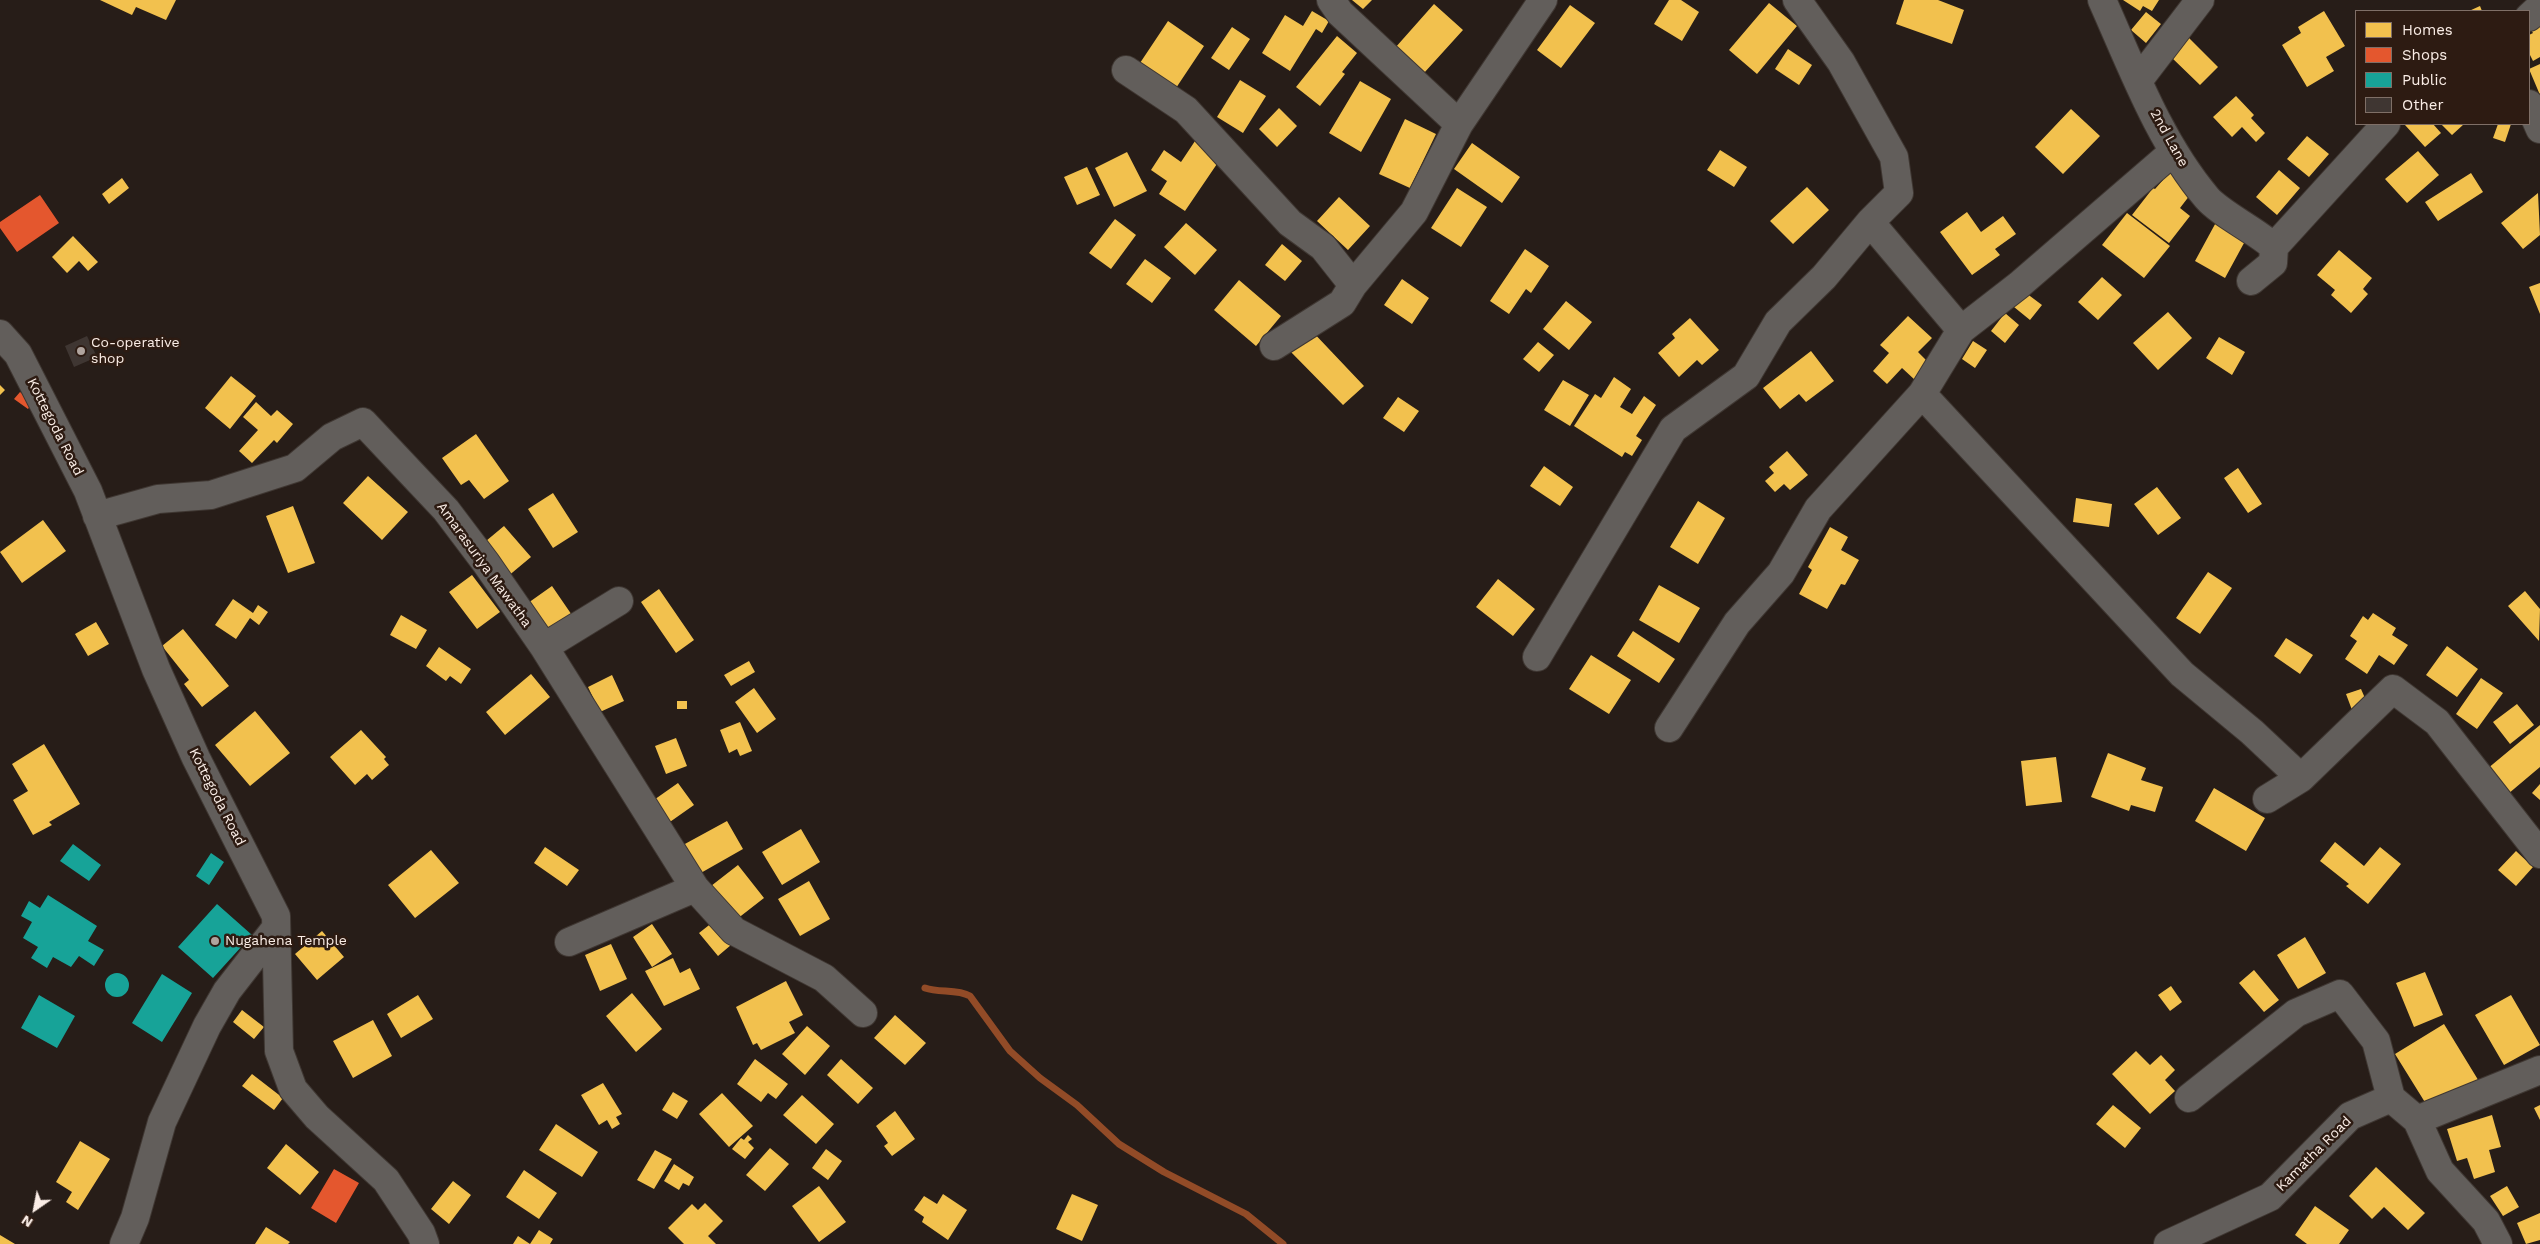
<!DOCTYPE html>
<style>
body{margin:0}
#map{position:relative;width:2540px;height:1244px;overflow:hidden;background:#271d18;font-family:"Work Sans",sans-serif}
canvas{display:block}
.legend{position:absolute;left:2355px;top:10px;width:175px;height:115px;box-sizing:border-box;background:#2d1b12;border:1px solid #7f6f67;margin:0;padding:6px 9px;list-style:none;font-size:15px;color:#faede6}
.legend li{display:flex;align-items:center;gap:10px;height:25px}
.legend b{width:25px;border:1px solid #7f6f67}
.north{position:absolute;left:10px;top:1184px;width:50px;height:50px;-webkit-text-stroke:4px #2d1b12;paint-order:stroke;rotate:213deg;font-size:14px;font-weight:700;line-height:20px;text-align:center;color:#faede6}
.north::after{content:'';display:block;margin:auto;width:18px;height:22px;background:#faede6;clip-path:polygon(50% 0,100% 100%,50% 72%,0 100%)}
</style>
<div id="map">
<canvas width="2540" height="1244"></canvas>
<ul class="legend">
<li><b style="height:14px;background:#f2c14e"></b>Homes</li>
<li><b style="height:14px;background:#e4572e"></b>Shops</li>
<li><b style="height:14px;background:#17a398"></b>Public</li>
<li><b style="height:14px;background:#3f3632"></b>Other</li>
</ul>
<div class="north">N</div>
</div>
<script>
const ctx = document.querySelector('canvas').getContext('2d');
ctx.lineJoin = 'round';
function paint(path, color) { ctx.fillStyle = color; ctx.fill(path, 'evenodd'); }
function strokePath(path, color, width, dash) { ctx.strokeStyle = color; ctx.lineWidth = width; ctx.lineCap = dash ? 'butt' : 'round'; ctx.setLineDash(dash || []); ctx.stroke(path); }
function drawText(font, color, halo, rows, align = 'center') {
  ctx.font = font + ' "Work Sans",sans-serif'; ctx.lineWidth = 5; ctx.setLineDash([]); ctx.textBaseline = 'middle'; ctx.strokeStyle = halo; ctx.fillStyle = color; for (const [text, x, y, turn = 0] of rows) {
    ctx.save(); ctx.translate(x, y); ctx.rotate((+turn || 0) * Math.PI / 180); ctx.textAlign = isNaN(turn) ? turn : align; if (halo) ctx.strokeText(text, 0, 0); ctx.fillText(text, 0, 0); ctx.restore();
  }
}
const homes = new Path2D(`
 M 100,0 L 176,0 L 166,20 L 136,7 L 132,15 Z
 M 1352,0 L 1372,0 L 1363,9 Z
 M 1669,0 L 1681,0 L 1699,12 L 1682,41 L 1654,24 Z
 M 1904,0 L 1938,0 L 1964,10 L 1952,44 L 1896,24 Z
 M 2123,0 L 2159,0 L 2152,11 L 2143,6 L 2140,11 Z
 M 1769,3 L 1797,26 L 1757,74 L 1729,50 Z
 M 1434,4 L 1463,30 L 1424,73 L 1395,48 Z
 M 1570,5 L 1595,23 L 1561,68 L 1537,50 Z
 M 2480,6 L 2482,11 L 2469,11 Z
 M 1312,11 L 1329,21 L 1322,33 L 1316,29 L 1290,71 L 1262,53 L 1285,15 L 1303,26 Z
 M 2324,11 L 2345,46 L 2326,57 L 2334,71 L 2307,87 L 2282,45 L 2301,33 L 2298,27 Z
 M 2146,12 L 2161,24 L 2146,43 L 2131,30 Z
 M 1168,21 L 1204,46 L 1176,88 L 1140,63 Z
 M 2540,25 L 2540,57 L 2533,61 L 2529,53 L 2529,35 L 2533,33 L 2531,30 Z
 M 1232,27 L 1250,39 L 1229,70 L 1211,58 Z
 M 1337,36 L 1357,53 L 1342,72 L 1345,74 L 1320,106 L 1296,87 Z
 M 2189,38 L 2218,67 L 2200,85 L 2170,56 Z
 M 1788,49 L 1812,65 L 1799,85 L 1775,69 Z
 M 2540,64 L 2540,95 L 2529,69 Z
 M 1240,80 L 1266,96 L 1243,133 L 1217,117 Z
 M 1360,81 L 1391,99 L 1361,152 L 1329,133 Z
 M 2236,96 L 2254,115 L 2251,118 L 2265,133 L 2256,142 L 2242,127 L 2232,137 L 2213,117 Z
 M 1279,108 L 1297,126 L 1277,147 L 1259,129 Z
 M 2071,109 L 2100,136 L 2063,174 L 2035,147 Z
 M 1405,119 L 1436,134 L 1410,188 L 1379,174 Z
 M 2407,124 L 2433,124 L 2441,133 L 2425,147 L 2405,125 Z
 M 2441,124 L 2464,124 L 2452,135 Z
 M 2498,124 L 2511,124 L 2505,142 L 2493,138 Z
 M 2307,136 L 2329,154 L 2309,177 L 2287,159 Z
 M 1195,141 L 1221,158 L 1185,211 L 1159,194 L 1167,181 L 1151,170 L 1164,150 L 1181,162 Z
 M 1472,143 L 1520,177 L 1502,203 L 1454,169 Z
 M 1720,150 L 1747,167 L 1734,187 L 1707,170 Z
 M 2418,151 L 2439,175 L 2407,203 L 2385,179 Z
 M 1127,152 L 1147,191 L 1114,207 L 1095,168 Z
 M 1087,167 L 1100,195 L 1077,205 L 1064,177 Z
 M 2169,167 L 2190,183 L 2184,191 L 2190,195 L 2180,208 L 2190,216 L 2169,243 L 2132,215 L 2153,188 L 2155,189 L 2163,180 L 2161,179 Z
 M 2279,170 L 2300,188 L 2277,215 L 2256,197 Z
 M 2471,173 L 2483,192 L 2438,221 L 2425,202 Z
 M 122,178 L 129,188 L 109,204 L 102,194 Z
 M 1807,187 L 1829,210 L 1793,244 L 1770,221 Z
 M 1457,188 L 1487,207 L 1461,247 L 1431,228 Z
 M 2538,193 L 2540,235 L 2523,249 L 2501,223 Z
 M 1339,197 L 1370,226 L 1348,250 L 1317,221 Z
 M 1967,212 L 1981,232 L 2003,216 L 2016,234 L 1995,249 L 2000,255 L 1972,275 L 1940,232 Z
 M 2127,213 L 2170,246 L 2144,278 L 2102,245 Z
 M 2220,215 L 2250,232 L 2225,278 L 2195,261 Z
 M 1115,219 L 1136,235 L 1111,269 L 1089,253 Z
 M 1186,223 L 1217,250 L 1195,275 L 1164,247 Z
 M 73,236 L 98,262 L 88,271 L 79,261 L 67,273 L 52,257 Z
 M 1282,244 L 1302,261 L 1285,281 L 1265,265 Z
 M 1525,249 L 1549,266 L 1531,293 L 1526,289 L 1509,314 L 1490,301 Z
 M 2339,250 L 2372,278 L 2363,289 L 2368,294 L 2351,313 L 2331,295 L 2335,290 L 2317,275 Z
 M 1145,259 L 1171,278 L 1152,303 L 1126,284 Z
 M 2102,277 L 2122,295 L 2098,320 L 2078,302 Z
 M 1402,279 L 1429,298 L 1412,324 L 1384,305 Z
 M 1239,280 L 1281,316 L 1256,346 L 1214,310 Z
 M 2540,283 L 2540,314 L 2529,287 Z
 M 2026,293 L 2042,305 L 2030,320 L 2014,307 Z
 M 1566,301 L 1592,322 L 1569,350 L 1543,329 Z
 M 2168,312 L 2192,338 L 2158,370 L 2133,343 Z
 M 2005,313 L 2019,325 L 2005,343 L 1991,331 Z
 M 1908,316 L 1932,338 L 1918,352 L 1930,364 L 1915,380 L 1902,368 L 1887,384 L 1873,371 L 1889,353 L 1880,345 Z
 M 1690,318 L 1719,350 L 1702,365 L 1697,360 L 1679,377 L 1658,353 L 1675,338 L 1672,334 Z
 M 1310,329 L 1364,386 L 1343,405 L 1289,350 Z
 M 2219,337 L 2245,352 L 2232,375 L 2206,358 Z
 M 1973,341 L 1987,350 L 1975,368 L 1962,359 Z
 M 1538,342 L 1554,355 L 1539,372 L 1523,359 Z
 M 1811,351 L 1834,381 L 1806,402 L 1799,394 L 1780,409 L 1763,388 Z
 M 231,376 L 256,396 L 230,429 L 205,408 Z
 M 1614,377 L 1631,389 L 1620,407 L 1632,414 L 1644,396 L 1656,405 L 1636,436 L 1642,440 L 1632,456 L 1625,452 L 1622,457 L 1574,426 L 1595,394 L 1601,398 Z
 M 1563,380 L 1589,395 L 1570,426 L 1544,410 Z
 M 0,385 L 5,390 L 0,395 Z
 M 1398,397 L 1419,411 L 1404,432 L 1383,418 Z
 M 256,402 L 271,416 L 277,410 L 293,424 L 277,443 L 274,440 L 252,463 L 239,451 L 258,430 L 243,417 Z
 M 476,434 L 509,481 L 484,499 L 469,480 L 461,485 L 442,458 Z
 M 1787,451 L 1808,475 L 1790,490 L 1784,484 L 1775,492 L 1765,481 L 1774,473 L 1769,467 Z
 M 1544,466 L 1573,487 L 1560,506 L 1530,486 Z
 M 2238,468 L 2262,504 L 2248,513 L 2224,478 Z
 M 368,476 L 408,512 L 382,540 L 343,503 Z
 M 2157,487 L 2181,518 L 2158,535 L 2134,504 Z
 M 553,493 L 578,532 L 553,548 L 528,509 Z
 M 2076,498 L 2112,504 L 2109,527 L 2073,522 Z
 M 1698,501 L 1725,518 L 1698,564 L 1670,547 Z
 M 293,506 L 315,563 L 288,573 L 266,516 Z
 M 43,520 L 66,551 L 22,583 L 0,552 Z
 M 504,526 L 531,557 L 507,577 L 480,546 Z
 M 1830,527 L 1848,537 L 1841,550 L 1859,560 L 1845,585 L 1841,584 L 1827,609 L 1799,594 L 1812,570 L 1808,567 Z
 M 2208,572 L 2232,588 L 2200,634 L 2176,618 Z
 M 472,575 L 500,612 L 477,629 L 449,592 Z
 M 1498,579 L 1535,609 L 1513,636 L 1476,607 Z
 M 1659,585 L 1700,608 L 1679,643 L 1639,620 Z
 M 552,586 L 576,621 L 552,638 L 528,603 Z
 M 659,589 L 694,640 L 676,653 L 641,602 Z
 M 2525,591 L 2540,609 L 2539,641 L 2508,606 Z
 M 233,599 L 253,613 L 258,605 L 268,612 L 259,625 L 250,618 L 236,639 L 215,625 Z
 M 2373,613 L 2396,628 L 2392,635 L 2408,645 L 2394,665 L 2379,655 L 2367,674 L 2345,659 L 2357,641 L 2350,636 L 2363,616 L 2368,620 Z
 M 401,615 L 427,630 L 416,649 L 390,635 Z
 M 96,622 L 109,644 L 88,656 L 75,634 Z
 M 183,629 L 229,686 L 202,707 L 184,684 L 189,680 L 162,646 Z
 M 1633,631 L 1675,659 L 1659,683 L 1617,656 Z
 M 2286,638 L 2313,655 L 2300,674 L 2274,656 Z
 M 2447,646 L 2478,669 L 2457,697 L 2426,675 Z
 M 439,647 L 471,669 L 461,684 L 450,676 L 446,681 L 426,666 Z
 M 1591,655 L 1631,680 L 1609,714 L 1569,689 Z
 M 749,661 L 755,672 L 731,686 L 724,675 Z
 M 531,674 L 550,697 L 505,735 L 486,712 Z
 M 612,675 L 624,701 L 600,712 L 588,687 Z
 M 2481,678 L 2503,693 L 2477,729 L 2456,714 Z
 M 754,688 L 776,719 L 757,733 L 735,702 Z
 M 2361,689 L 2368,705 L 2352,710 L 2346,694 Z
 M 677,701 L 687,701 L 687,709 L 677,709 Z
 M 2517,704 L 2534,725 L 2510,744 L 2493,722 Z
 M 255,711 L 290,753 L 250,786 L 215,745 Z
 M 740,722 L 752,751 L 740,756 L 737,749 L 729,753 L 720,730 Z
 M 2540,725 L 2540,767 L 2508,794 L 2487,769 Z
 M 361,730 L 386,757 L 384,759 L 389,765 L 372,780 L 367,774 L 355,785 L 330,757 Z
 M 676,738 L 687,766 L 666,774 L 655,746 Z
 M 44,744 L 80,804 L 49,822 L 52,825 L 33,835 L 13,800 L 28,791 L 12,764 Z
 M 2108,753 L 2146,768 L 2141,780 L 2163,787 L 2155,812 L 2131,805 L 2129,811 L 2091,797 Z
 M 2056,757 L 2062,802 L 2026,806 L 2021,761 Z
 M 678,783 L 694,805 L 667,824 L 651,802 Z
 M 2540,784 L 2540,800 L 2532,793 Z
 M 2214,788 L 2265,818 L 2246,851 L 2195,821 Z
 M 727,821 L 743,849 L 699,874 L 683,845 Z
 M 801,829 L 820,862 L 782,885 L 762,852 Z
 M 2335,842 L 2364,866 L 2380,847 L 2401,864 L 2368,904 L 2346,886 L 2349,884 L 2320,861 Z
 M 545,847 L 579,870 L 567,886 L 534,863 Z
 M 431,850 L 459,883 L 415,918 L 388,885 Z
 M 2516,851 L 2533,867 L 2516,886 L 2498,870 Z
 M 738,865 L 764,898 L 737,919 L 711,886 Z
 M 809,881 L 830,919 L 800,936 L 778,899 Z
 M 713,922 L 731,945 L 718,956 L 699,933 Z
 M 652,924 L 672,954 L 652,967 L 633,937 Z
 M 322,931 L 344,957 L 317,980 L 295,954 Z
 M 2305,937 L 2326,973 L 2298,989 L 2277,955 Z
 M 611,944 L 627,979 L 600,991 L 585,955 Z
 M 673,958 L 680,973 L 690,968 L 700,989 L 664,1006 L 645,971 Z
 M 2254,970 L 2279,1000 L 2264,1012 L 2239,983 Z
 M 2425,972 L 2443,1015 L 2414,1027 L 2396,983 Z
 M 786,981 L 803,1015 L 789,1022 L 795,1033 L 761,1050 L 757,1043 L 753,1045 L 736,1007 Z
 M 2171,986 L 2182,1002 L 2170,1011 L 2158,995 Z
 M 632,993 L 662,1029 L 636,1052 L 606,1016 Z
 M 418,995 L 433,1019 L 401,1038 L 387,1014 Z
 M 2511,995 L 2540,1045 L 2504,1065 L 2475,1015 Z
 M 242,1010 L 264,1027 L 254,1039 L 233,1022 Z
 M 895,1015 L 926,1043 L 905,1065 L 874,1038 Z
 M 373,1020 L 392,1056 L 353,1078 L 333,1041 Z
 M 2444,1024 L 2480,1083 L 2431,1112 L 2395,1054 Z
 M 807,1026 L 830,1046 L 805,1075 L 782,1054 Z
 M 2136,1051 L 2150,1065 L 2161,1055 L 2175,1070 L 2165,1080 L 2175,1091 L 2150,1114 L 2112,1074 Z
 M 755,1059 L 788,1084 L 776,1099 L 768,1093 L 761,1102 L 737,1084 Z
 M 841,1059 L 873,1088 L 858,1104 L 827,1075 Z
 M 252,1074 L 283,1098 L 274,1110 L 242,1086 Z
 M 603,1083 L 622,1114 L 616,1117 L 620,1124 L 612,1129 L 607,1120 L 599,1125 L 581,1095 Z
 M 673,1092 L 688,1101 L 677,1119 L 662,1110 Z
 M 722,1093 L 753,1126 L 729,1147 L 699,1114 Z
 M 802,1095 L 834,1124 L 816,1144 L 783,1115 Z
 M 2113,1105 L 2141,1128 L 2125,1148 L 2096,1124 Z
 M 2540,1105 L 2540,1120 L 2534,1108 Z
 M 895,1111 L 915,1139 L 892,1156 L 884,1146 L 888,1143 L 876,1126 Z
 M 2492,1115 L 2501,1147 L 2489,1150 L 2495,1172 L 2474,1179 L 2467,1158 L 2457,1161 L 2447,1129 Z
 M 556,1124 L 598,1152 L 582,1177 L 539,1150 Z
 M 748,1135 L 752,1139 L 748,1142 L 754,1148 L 745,1159 L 732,1149 L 741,1138 L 744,1140 Z
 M 80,1141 L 110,1159 L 78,1210 L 66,1202 L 72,1192 L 56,1182 Z
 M 286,1144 L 319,1172 L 300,1195 L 267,1168 Z
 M 770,1148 L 789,1164 L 765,1191 L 746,1175 Z
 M 826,1149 L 842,1161 L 828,1180 L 812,1168 Z
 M 655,1150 L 672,1159 L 654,1189 L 637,1180 Z
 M 674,1164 L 694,1177 L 689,1186 L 683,1183 L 679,1190 L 664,1181 Z
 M 2376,1167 L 2425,1213 L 2408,1230 L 2384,1207 L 2372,1219 L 2349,1196 Z
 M 524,1170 L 557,1193 L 539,1219 L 506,1197 Z
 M 453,1181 L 471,1195 L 449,1224 L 431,1209 Z
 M 819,1186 L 846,1222 L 819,1242 L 792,1206 Z
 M 2507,1186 L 2519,1207 L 2503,1216 L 2490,1196 Z
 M 943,1194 L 967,1210 L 948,1240 L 922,1222 L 924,1217 L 914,1210 L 924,1196 L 937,1204 Z
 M 1072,1194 L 1098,1205 L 1082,1241 L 1056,1229 Z
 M 705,1203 L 723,1221 L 708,1236 L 716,1244 L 684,1244 L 668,1228 L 692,1204 L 698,1210 Z
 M 2315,1206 L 2349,1230 L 2339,1244 L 2307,1244 L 2295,1235 Z
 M 2540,1213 L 2540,1240 L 2526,1244 L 2517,1223 Z
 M 266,1227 L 290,1242 L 288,1244 L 255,1244 Z
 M 539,1230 L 553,1239 L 550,1244 L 513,1244 L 518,1236 L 530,1244 Z
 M 0,1235 L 15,1244 L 0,1244 Z`);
const shops = new Path2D(`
 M 40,195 L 59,223 L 17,252 L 0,228 L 0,222 Z
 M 20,392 L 33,402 L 28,409 L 14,399 Z
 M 334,1169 L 359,1183 L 336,1223 L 311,1208 Z`);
const public = new Path2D(`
 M 73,844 L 101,865 L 89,881 L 60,861 Z
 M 211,853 L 224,862 L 209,885 L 196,876 Z
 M 48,895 L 97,926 L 88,941 L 104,950 L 94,966 L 79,956 L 71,967 L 53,957 L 47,968 L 31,958 L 38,947 L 23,938 L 32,922 L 21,916 L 29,901 L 40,908 Z
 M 217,904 L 252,935 L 213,978 L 178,947 Z
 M105 985a12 12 0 1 1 24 0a12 12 0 1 1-24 0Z
 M 162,974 L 192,993 L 162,1042 L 132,1023 Z
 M 39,995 L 75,1016 L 57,1048 L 21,1028 Z`);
const stream = new Path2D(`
 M 925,988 C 939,993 957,989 970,996 L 1010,1051 L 1040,1078 L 1077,1105 L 1119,1144 L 1164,1172 L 1246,1214 L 1283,1244`);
const building = new Path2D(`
 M 87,336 L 97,357 L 74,367 L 65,346 Z`);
const minor = new Path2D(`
 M 1331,0 L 1340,13 L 1459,124
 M 1797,0 L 1841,62 L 1894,157 L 1899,193 L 1870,222 L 1961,330 L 1922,394 L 2182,674 L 2252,732 L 2301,778
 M 2102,0 C 2132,67 2159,141 2207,198 C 2221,214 2255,230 2274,247
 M 2529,17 L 2540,7
 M 1126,70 L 1186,110 L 1290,223 L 1323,247 L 1353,285
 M 2138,81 L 2200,0
 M 2529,104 L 2540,129
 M 2251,281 L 2273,263 L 2274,247 L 2386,124
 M 1961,330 L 2019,285 L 2173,152
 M 0,334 L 18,354 L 88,491 L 156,669 L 196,758 L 276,916 L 279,1051 L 293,1089 L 317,1117 L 386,1180 L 421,1233 L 425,1244
 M 1274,346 L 1342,303 L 1353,285 L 1414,212 L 1459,124 L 1543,0
 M 97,516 L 158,499 L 211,495 L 295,468 L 332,437 L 363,422 L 446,510 L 486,563 L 544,647 L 695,888 L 734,931 L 824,978 L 863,1013
 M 544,647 L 619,601
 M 1537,657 L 1673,429 L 1746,376 L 1778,322 L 1824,277 L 1870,222
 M 1669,728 L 1737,623 L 1781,573 L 1818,509 L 1922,394
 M 2267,799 L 2301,778 L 2393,689 L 2437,722 L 2540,854
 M 569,942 L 695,888
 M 2189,1098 L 2296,1013 L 2340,994 L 2376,1041 L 2391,1098
 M 2417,1120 L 2440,1171 L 2486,1221 L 2498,1244
 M 124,1244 L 135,1218 L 162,1122 L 207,1026 L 227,991 L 276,928
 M 2168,1244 L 2270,1197 L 2350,1116 L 2391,1098 L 2417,1120 L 2540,1070`);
const markers = [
 [81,351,5,"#b0a49e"],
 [215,941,5,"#b0a49e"]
];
const streetNames = [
 ["2nd Lane",2169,138,61],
 ["Kottegoda Road",55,427,63],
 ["Amarasuriya Mawatha",484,565,54],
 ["Kottegoda Road",217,797,63],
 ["Kamatha Road",2314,1154,-45]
];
const poiNames = [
 ["Co-operative",91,343],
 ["shop",91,359],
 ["Nugahena Temple",225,941]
];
paint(homes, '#f2c14e');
paint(shops, '#e4572e');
paint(public, '#17a398');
strokePath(stream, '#924b27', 7);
paint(building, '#3f3632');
strokePath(minor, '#3f3732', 30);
strokePath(minor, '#625e5b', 28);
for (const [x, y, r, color] of markers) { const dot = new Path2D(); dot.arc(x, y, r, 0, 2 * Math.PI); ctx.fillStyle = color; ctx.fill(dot); strokePath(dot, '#2d1b12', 2); }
drawText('14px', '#faede6', '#2d1b12', streetNames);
drawText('14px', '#faede6', '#2d1b12', poiNames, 'left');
</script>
